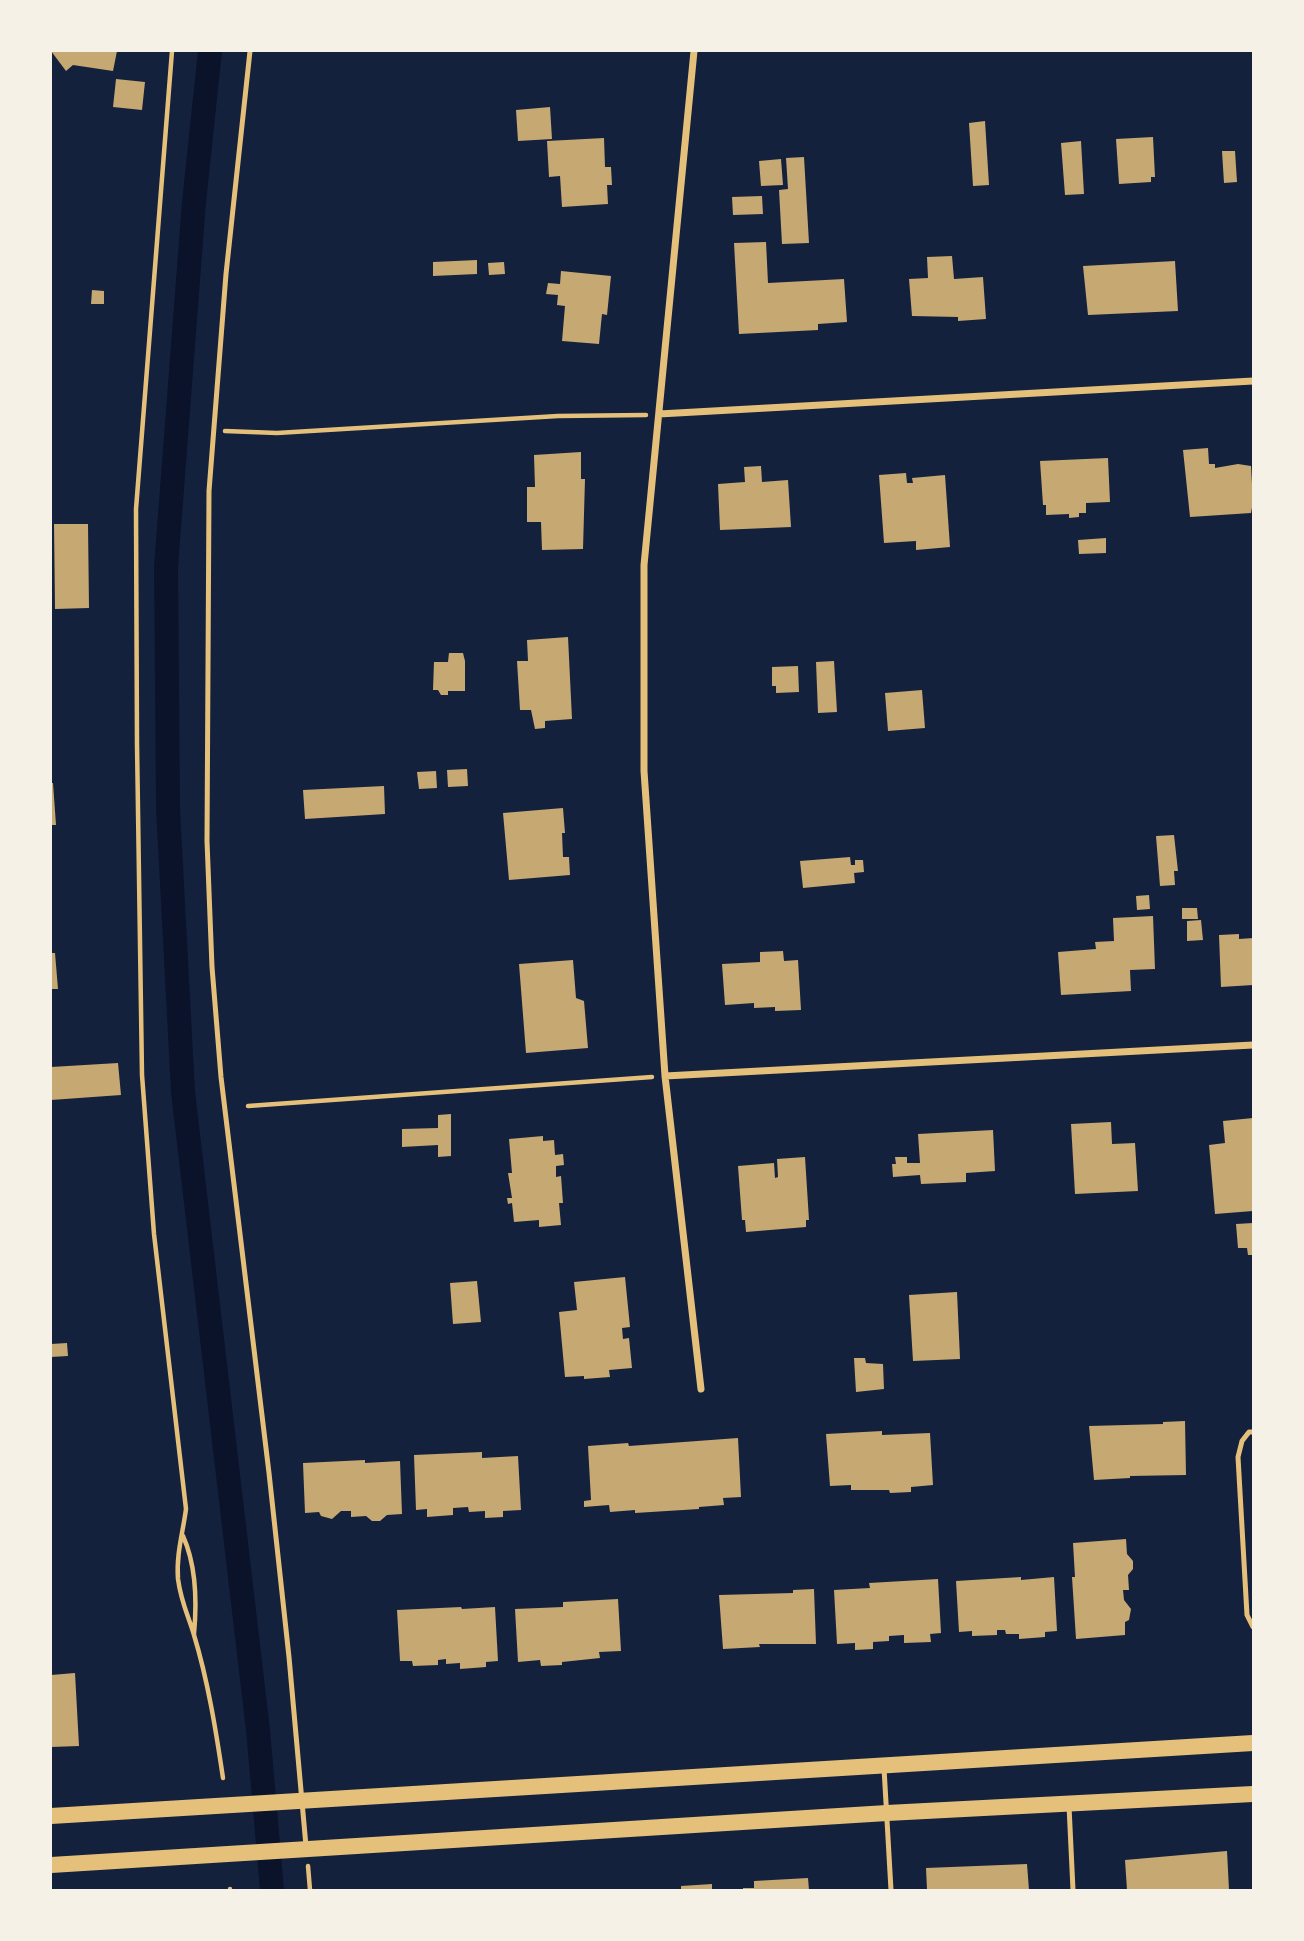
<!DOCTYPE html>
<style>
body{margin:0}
#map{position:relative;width:1304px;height:1941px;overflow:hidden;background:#14213d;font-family:Helvetica,sans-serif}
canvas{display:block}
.frame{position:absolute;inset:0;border:52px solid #f6f1e7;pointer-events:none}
</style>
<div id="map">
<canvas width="1304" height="1941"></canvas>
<div class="frame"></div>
</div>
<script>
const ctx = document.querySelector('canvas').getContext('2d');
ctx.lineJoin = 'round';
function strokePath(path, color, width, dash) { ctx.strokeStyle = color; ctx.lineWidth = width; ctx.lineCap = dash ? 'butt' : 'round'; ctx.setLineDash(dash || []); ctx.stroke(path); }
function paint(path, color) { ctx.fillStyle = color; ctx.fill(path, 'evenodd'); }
const canal = new Path2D(`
 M 210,51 L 194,202 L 166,567 L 168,808 L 183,1092 L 258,1730 L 272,1890`);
const building = new Path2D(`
 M 51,51 L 117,51 L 113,71 L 73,65 L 66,71 Z
 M 116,79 L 145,82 L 142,110 L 113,107 Z
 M 550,107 L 552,139 L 518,141 L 516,110 Z
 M 985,121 L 989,185 L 973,186 L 969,123 Z
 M 1153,137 L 1155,177 L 1151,177 L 1151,182 L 1119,184 L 1116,139 Z
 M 604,138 L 605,167 L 611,167 L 612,185 L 607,185 L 608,204 L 562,207 L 560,176 L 549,177 L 547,141 Z
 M 1081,141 L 1084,194 L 1065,195 L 1061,143 Z
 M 1222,151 L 1235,151 L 1237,182 L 1224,183 Z
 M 804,157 L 809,243 L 782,244 L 779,190 L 788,189 L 786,158 Z
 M 781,159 L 783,185 L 761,186 L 759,161 Z
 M 762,196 L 763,214 L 733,215 L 732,197 Z
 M 766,242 L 768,283 L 844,279 L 847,322 L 818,324 L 818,330 L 739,334 L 734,243 Z
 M 952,256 L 954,279 L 983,277 L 986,319 L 958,321 L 958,317 L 912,316 L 909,279 L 928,278 L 927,257 Z
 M 477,260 L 477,274 L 433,276 L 433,262 Z
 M 1175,261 L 1178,311 L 1088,315 L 1083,266 Z
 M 504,262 L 505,274 L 489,275 L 488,263 Z
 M 561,271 L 611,276 L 607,315 L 602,314 L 599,344 L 562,341 L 565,306 L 557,305 L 558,295 L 546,294 L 548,283 L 560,284 Z
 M 92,290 L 104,291 L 104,304 L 91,304 Z
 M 1208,448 L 1209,464 L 1215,464 L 1215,468 L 1238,464 L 1251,466 L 1253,502 L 1251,513 L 1190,517 L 1183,450 Z
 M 581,452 L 581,479 L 585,479 L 583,549 L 542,550 L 541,522 L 527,522 L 527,487 L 535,487 L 534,455 Z
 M 1108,458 L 1110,502 L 1086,503 L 1086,513 L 1079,513 L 1079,517 L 1069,518 L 1069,514 L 1046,515 L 1046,505 L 1043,505 L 1040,461 Z
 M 761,466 L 762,482 L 788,480 L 791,527 L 720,530 L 718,484 L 745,482 L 744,467 Z
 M 906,473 L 907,483 L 913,483 L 912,478 L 945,475 L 950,547 L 916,550 L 916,541 L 884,543 L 879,475 Z
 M 54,524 L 88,524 L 89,608 L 55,609 Z
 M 1106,538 L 1106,553 L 1079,554 L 1078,540 Z
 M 568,637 L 572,719 L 545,721 L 545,728 L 535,729 L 531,710 L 520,710 L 517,661 L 528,661 L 527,640 Z
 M 449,653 L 463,653 L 465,661 L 465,691 L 448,691 L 448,695 L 441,695 L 438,690 L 433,690 L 434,662 L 448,662 Z
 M 834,661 L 837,712 L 818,713 L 816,662 Z
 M 798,666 L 799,692 L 776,693 L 776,686 L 772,686 L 772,667 Z
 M 922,690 L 925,728 L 888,731 L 885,693 Z
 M 467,769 L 468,786 L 448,787 L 447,770 Z
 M 436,771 L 437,788 L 419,789 L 417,772 Z
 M 51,783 L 53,783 L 56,825 L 51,825 Z
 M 384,786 L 385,814 L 305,819 L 303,790 Z
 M 563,808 L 565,833 L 562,833 L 563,857 L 569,857 L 570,875 L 509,880 L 503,813 Z
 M 1174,835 L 1178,871 L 1174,871 L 1175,885 L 1160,886 L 1156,836 Z
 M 850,857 L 851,865 L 855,865 L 855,860 L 863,860 L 864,872 L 854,873 L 855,883 L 803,888 L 800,861 Z
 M 1149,895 L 1150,909 L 1137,910 L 1136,896 Z
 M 1182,908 L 1197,908 L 1198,919 L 1182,919 Z
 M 1153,916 L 1155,969 L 1130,970 L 1131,991 L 1061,995 L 1058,952 L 1096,949 L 1095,942 L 1114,941 L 1113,918 Z
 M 1201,920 L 1203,940 L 1187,941 L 1187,921 Z
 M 1239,934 L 1239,939 L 1253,938 L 1253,985 L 1221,987 L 1219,935 Z
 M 783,951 L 784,961 L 798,960 L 801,1010 L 775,1011 L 775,1007 L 754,1008 L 754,1003 L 725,1005 L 722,964 L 760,962 L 760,952 Z
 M 51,953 L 55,953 L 58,989 L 51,989 Z
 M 573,960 L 576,998 L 584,1001 L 588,1048 L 526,1053 L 519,964 Z
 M 118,1063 L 121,1095 L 51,1100 L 51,1067 Z
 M 451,1114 L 451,1156 L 438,1157 L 438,1145 L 402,1147 L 402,1129 L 438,1128 L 438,1115 Z
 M 1253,1118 L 1253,1211 L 1215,1214 L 1209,1145 L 1225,1143 L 1223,1121 Z
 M 1111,1122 L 1112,1144 L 1135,1143 L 1138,1191 L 1075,1194 L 1071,1124 Z
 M 993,1130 L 995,1171 L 966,1173 L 966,1182 L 921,1184 L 920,1175 L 893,1177 L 892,1164 L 896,1164 L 895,1157 L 907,1157 L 907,1163 L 920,1163 L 918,1134 Z
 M 543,1136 L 543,1141 L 554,1140 L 555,1155 L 563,1154 L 564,1165 L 556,1166 L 556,1177 L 561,1176 L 563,1203 L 559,1203 L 561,1225 L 539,1227 L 539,1220 L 514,1222 L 512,1203 L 508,1204 L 507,1198 L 512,1198 L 508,1173 L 512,1173 L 509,1139 Z
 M 805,1157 L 809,1220 L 806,1220 L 806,1227 L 746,1232 L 745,1220 L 742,1220 L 738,1166 L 774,1163 L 775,1178 L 778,1177 L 777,1159 Z
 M 1253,1223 L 1253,1255 L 1248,1255 L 1247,1248 L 1238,1248 L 1236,1224 Z
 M 625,1277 L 630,1327 L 622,1328 L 623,1339 L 629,1338 L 632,1368 L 609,1370 L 610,1377 L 584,1379 L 584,1376 L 565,1377 L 559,1312 L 577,1310 L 574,1282 Z
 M 477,1281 L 481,1322 L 453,1324 L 450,1283 Z
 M 957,1292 L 960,1359 L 913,1361 L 909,1295 Z
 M 67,1343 L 68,1356 L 51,1357 L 51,1344 Z
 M 854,1358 L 865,1358 L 866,1363 L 883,1364 L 884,1389 L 856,1392 Z
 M 1185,1421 L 1186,1475 L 1130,1476 L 1130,1478 L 1094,1480 L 1089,1426 L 1163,1424 L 1163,1422 Z
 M 882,1431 L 882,1435 L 930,1433 L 933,1485 L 911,1487 L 911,1492 L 890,1493 L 889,1490 L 851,1490 L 851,1485 L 830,1486 L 826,1434 Z
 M 738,1438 L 741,1497 L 723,1498 L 724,1505 L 699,1507 L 699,1509 L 635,1513 L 635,1510 L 610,1512 L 609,1505 L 584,1507 L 584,1501 L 591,1500 L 588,1446 L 628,1443 L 629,1446 Z
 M 482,1452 L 482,1458 L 518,1456 L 521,1510 L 503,1511 L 503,1517 L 485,1518 L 485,1511 L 469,1512 L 468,1507 L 453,1508 L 453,1515 L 427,1517 L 427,1509 L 416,1510 L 414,1455 Z
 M 365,1460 L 365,1463 L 400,1461 L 402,1514 L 387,1515 L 380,1521 L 372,1521 L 366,1516 L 351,1517 L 351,1511 L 341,1511 L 332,1519 L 321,1516 L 319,1512 L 305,1513 L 303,1463 Z
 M 1126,1539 L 1127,1554 L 1133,1561 L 1133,1569 L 1128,1575 L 1129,1590 L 1123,1590 L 1124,1600 L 1131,1609 L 1129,1620 L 1125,1622 L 1125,1635 L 1076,1639 L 1072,1577 L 1075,1577 L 1073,1543 Z
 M 1021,1577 L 1021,1580 L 1054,1577 L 1057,1631 L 1045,1632 L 1045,1637 L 1019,1639 L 1019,1634 L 1006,1634 L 1005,1630 L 997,1630 L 997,1635 L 972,1636 L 972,1631 L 959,1632 L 956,1581 Z
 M 938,1579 L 941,1633 L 930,1634 L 931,1642 L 904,1643 L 904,1635 L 889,1636 L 889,1641 L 873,1642 L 873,1649 L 855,1650 L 855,1643 L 837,1644 L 834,1590 L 870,1588 L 869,1583 Z
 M 814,1589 L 816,1644 L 759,1644 L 760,1647 L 723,1649 L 719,1595 L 793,1593 L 793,1590 Z
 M 618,1599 L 621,1651 L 599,1652 L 600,1658 L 562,1662 L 562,1665 L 541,1666 L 540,1660 L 518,1662 L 515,1609 L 563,1607 L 563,1602 Z
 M 461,1607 L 462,1609 L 495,1607 L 498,1661 L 486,1662 L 486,1667 L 460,1669 L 460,1663 L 446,1664 L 446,1659 L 438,1660 L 438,1665 L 413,1666 L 412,1661 L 400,1661 L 397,1610 Z
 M 75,1673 L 79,1746 L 51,1747 L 51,1675 Z
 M 1227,1851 L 1229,1890 L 1127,1890 L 1125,1860 Z
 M 1027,1864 L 1029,1890 L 927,1890 L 926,1868 Z
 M 808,1878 L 809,1890 L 743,1890 L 743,1888 L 754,1888 L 754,1881 Z
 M 712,1884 L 712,1890 L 681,1890 L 681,1886 Z`);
const path = new Path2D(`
 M 172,51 L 136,509 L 137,744 L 142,1075 L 154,1234 L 186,1509 C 183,1532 176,1555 178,1579 C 181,1602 188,1615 194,1635 C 208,1681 216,1731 223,1778
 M 225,431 L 277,433 L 558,416 L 646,415
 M 248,1106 L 652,1077
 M 183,1536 C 196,1565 197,1602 194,1634
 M 308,1866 L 310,1890
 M 230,1889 L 230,1890`);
const service = new Path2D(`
 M 250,51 L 226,274 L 209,491 L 207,841 L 212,967 L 221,1077 L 269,1473 L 289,1657 L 306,1846
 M 1253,1432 L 1249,1432 L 1242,1441 L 1238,1457 L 1247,1615 L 1253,1627
 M 884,1768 L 891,1890
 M 1069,1806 L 1073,1890`);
const minor = new Path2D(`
 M 694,51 L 644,565 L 644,771 L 665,1076 L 701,1389
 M 659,414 L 1253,381
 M 665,1076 L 1253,1045`);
const primary = new Path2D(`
 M 51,1816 L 1253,1743
 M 51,1865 L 887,1813 L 1253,1794`);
strokePath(canal, '#0b132b', 24);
paint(building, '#c6a872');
strokePath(path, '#e5c07b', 4.5);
strokePath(service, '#e5c07b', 5);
strokePath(minor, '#e5c07b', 7);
strokePath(primary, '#e5c07b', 16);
</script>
